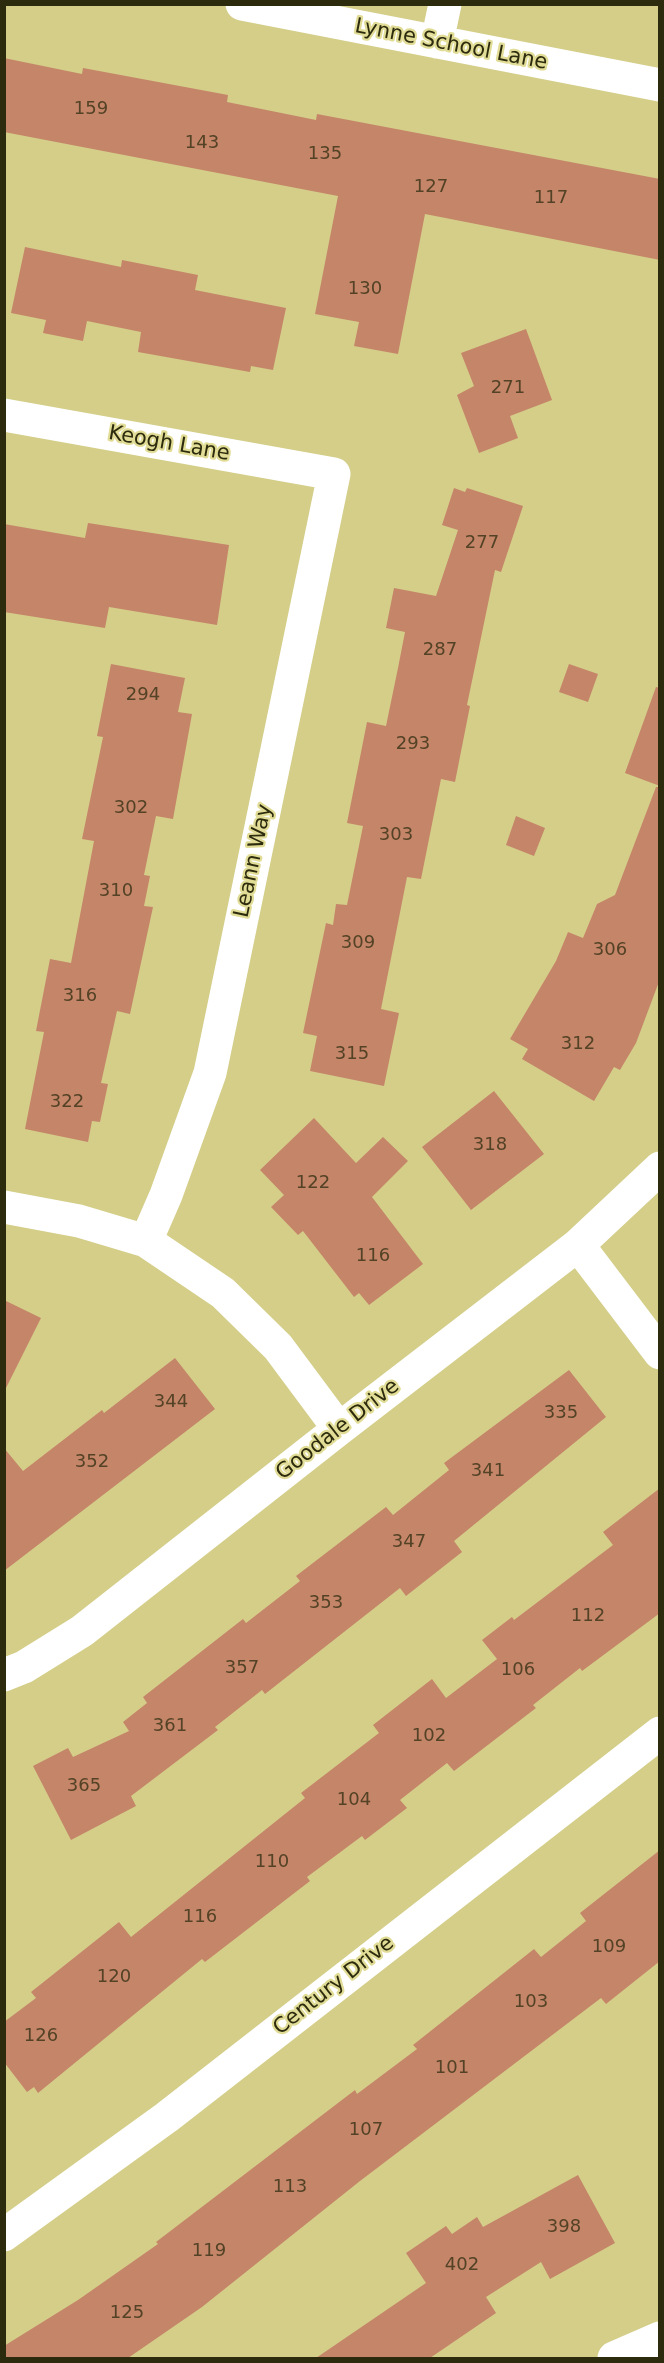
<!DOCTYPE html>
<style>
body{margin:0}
#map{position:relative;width:664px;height:2363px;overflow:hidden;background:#d4ce89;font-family:"DejaVu Sans",sans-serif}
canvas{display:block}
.frame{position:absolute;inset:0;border:6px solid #2d2b0e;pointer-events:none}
</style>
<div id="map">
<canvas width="664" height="2363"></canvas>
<div class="frame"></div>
</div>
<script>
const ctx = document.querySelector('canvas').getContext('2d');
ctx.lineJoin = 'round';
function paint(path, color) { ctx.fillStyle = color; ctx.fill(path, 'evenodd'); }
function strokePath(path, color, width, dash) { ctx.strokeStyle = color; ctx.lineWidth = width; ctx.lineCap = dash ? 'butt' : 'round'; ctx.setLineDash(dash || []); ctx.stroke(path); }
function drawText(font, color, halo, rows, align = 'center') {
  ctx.font = font + ' "DejaVu Sans",sans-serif'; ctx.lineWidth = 4.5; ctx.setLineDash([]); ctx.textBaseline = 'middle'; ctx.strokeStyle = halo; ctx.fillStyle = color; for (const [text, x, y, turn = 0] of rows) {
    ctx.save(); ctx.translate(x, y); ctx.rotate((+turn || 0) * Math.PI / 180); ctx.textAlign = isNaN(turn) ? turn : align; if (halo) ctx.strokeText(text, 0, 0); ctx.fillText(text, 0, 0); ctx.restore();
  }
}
const building = new Path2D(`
 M 4,58 L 82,74 L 83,68 L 228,95 L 227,102 L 316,120 L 317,114 L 660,179 L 660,260 L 425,214 L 398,354 L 354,346 L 359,322 L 315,314 L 338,196 L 4,132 Z
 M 25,247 L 121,267 L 122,260 L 198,275 L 195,290 L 286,308 L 273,370 L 251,366 L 250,372 L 138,352 L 141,332 L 87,321 L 83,341 L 43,333 L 46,320 L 11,313 Z
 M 526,329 L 552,400 L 510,416 L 518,438 L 479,453 L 457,395 L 474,386 L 461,353 Z
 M 454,488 L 465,492 L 467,488 L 523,506 L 501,572 L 495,570 L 467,705 L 470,706 L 455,782 L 441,779 L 421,879 L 407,877 L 381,1009 L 399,1013 L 384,1086 L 310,1071 L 317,1036 L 303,1033 L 326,923 L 333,925 L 336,904 L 347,905 L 363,826 L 347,823 L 367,722 L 386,726 L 398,668 L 405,632 L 386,628 L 394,588 L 436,596 L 458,530 L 442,525 Z
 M 88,523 L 229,545 L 217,625 L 109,607 L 105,628 L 4,612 L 4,524 L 85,538 Z
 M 111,664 L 185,678 L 178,712 L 192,714 L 173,819 L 156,816 L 144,875 L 150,876 L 144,906 L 153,907 L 130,1014 L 117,1011 L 101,1083 L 108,1084 L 100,1122 L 92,1121 L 88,1142 L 25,1129 L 44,1032 L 36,1031 L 50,959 L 71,963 L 94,841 L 82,839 L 103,737 L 97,736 Z
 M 569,664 L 598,674 L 588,702 L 559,692 Z
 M 656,687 L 660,688 L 660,786 L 625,773 Z
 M 656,787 L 660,787 L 660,979 L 636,1043 L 620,1070 L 614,1067 L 594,1101 L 522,1059 L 528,1049 L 510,1039 L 556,961 L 568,932 L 583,938 L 597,904 L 615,895 Z
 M 516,816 L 545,828 L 534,856 L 506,845 Z
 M 494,1091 L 544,1154 L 471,1210 L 422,1147 Z
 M 314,1118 L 356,1163 L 383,1137 L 408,1161 L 372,1197 L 423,1264 L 369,1305 L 359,1293 L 354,1297 L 303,1231 L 298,1235 L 271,1207 L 284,1195 L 260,1170 Z
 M 4,1300 L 41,1318 L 4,1392 Z
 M 175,1358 L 215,1409 L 4,1571 L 4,1448 L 23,1471 L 102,1410 L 104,1413 Z
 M 569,1370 L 606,1417 L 454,1541 L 462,1552 L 406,1596 L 400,1588 L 265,1694 L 262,1690 L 215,1727 L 218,1730 L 131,1796 L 136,1806 L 71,1840 L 33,1766 L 68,1748 L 73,1757 L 129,1731 L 123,1722 L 147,1703 L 143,1697 L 243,1619 L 246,1623 L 300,1581 L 296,1576 L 386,1507 L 393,1515 L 449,1470 L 444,1463 Z
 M 660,1488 L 660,1613 L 582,1671 L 580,1668 L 533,1705 L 536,1708 L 454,1771 L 447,1763 L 400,1800 L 407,1808 L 365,1840 L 362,1836 L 307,1877 L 310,1881 L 205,1962 L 202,1959 L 38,2093 L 34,2087 L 27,2092 L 4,2062 L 4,2022 L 36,1998 L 31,1992 L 119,1922 L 131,1937 L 305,1798 L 301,1793 L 379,1733 L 373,1725 L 432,1679 L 446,1698 L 497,1659 L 482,1640 L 512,1617 L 514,1620 L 613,1545 L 603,1532 Z
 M 660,1850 L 660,1961 L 606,2004 L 601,1998 L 360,2181 L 202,2307 L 128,2358 L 4,2358 L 4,2346 L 78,2300 L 158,2244 L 156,2242 L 355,2090 L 357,2094 L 417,2049 L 413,2045 L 534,1949 L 541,1957 L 586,1921 L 580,1913 Z
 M 578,2175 L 615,2243 L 550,2279 L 541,2262 L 486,2297 L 496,2313 L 430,2358 L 316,2358 L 426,2283 L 406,2253 L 446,2226 L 452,2234 L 477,2217 L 483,2227 Z`);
const street = new Path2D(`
 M 242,4 L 660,85
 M 437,42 L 445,4
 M 4,415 L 334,474 L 210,1073 L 166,1195 L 146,1241
 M 4,1207 L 79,1221 L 146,1241 L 223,1293 L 278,1347 L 339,1429
 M 578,1245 L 660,1353
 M 4,1675 L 24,1667 L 82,1631 L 339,1429 L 578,1245 L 660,1168
 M 4,2235 L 167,2117 L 660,1733
 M 614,2358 L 660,2338`);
const numberNames = [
 ["159",91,109],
 ["143",202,143],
 ["135",325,154],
 ["127",431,187],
 ["117",551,198],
 ["130",365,289],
 ["271",508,388],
 ["277",482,543],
 ["287",440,650],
 ["294",143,695],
 ["293",413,744],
 ["302",131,808],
 ["303",396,835],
 ["310",116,891],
 ["309",358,943],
 ["306",610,950],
 ["316",80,996],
 ["312",578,1044],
 ["315",352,1054],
 ["322",67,1102],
 ["318",490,1145],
 ["122",313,1183],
 ["116",373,1256],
 ["344",171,1402],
 ["335",561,1413],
 ["352",92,1462],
 ["341",488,1471],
 ["347",409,1542],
 ["353",326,1603],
 ["112",588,1616],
 ["357",242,1668],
 ["106",518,1670],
 ["361",170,1726],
 ["102",429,1736],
 ["365",84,1786],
 ["104",354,1800],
 ["110",272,1862],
 ["116",200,1917],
 ["109",609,1947],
 ["120",114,1977],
 ["103",531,2002],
 ["126",41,2036],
 ["101",452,2068],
 ["107",366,2130],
 ["113",290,2187],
 ["398",564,2227],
 ["119",209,2251],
 ["402",462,2265],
 ["125",127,2313]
];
const streetNames = [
 ["Lynne School Lane",451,45,11],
 ["Keogh Lane",169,444,10],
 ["Leann Way",254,861,-78],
 ["Goodale Drive",338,1430,-38],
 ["Century Drive",334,1986,-38]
];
paint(building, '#c58569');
strokePath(street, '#fff', 33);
drawText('18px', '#534225', null, numberNames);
drawText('21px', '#2d2b0e', '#e1dc96', streetNames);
</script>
